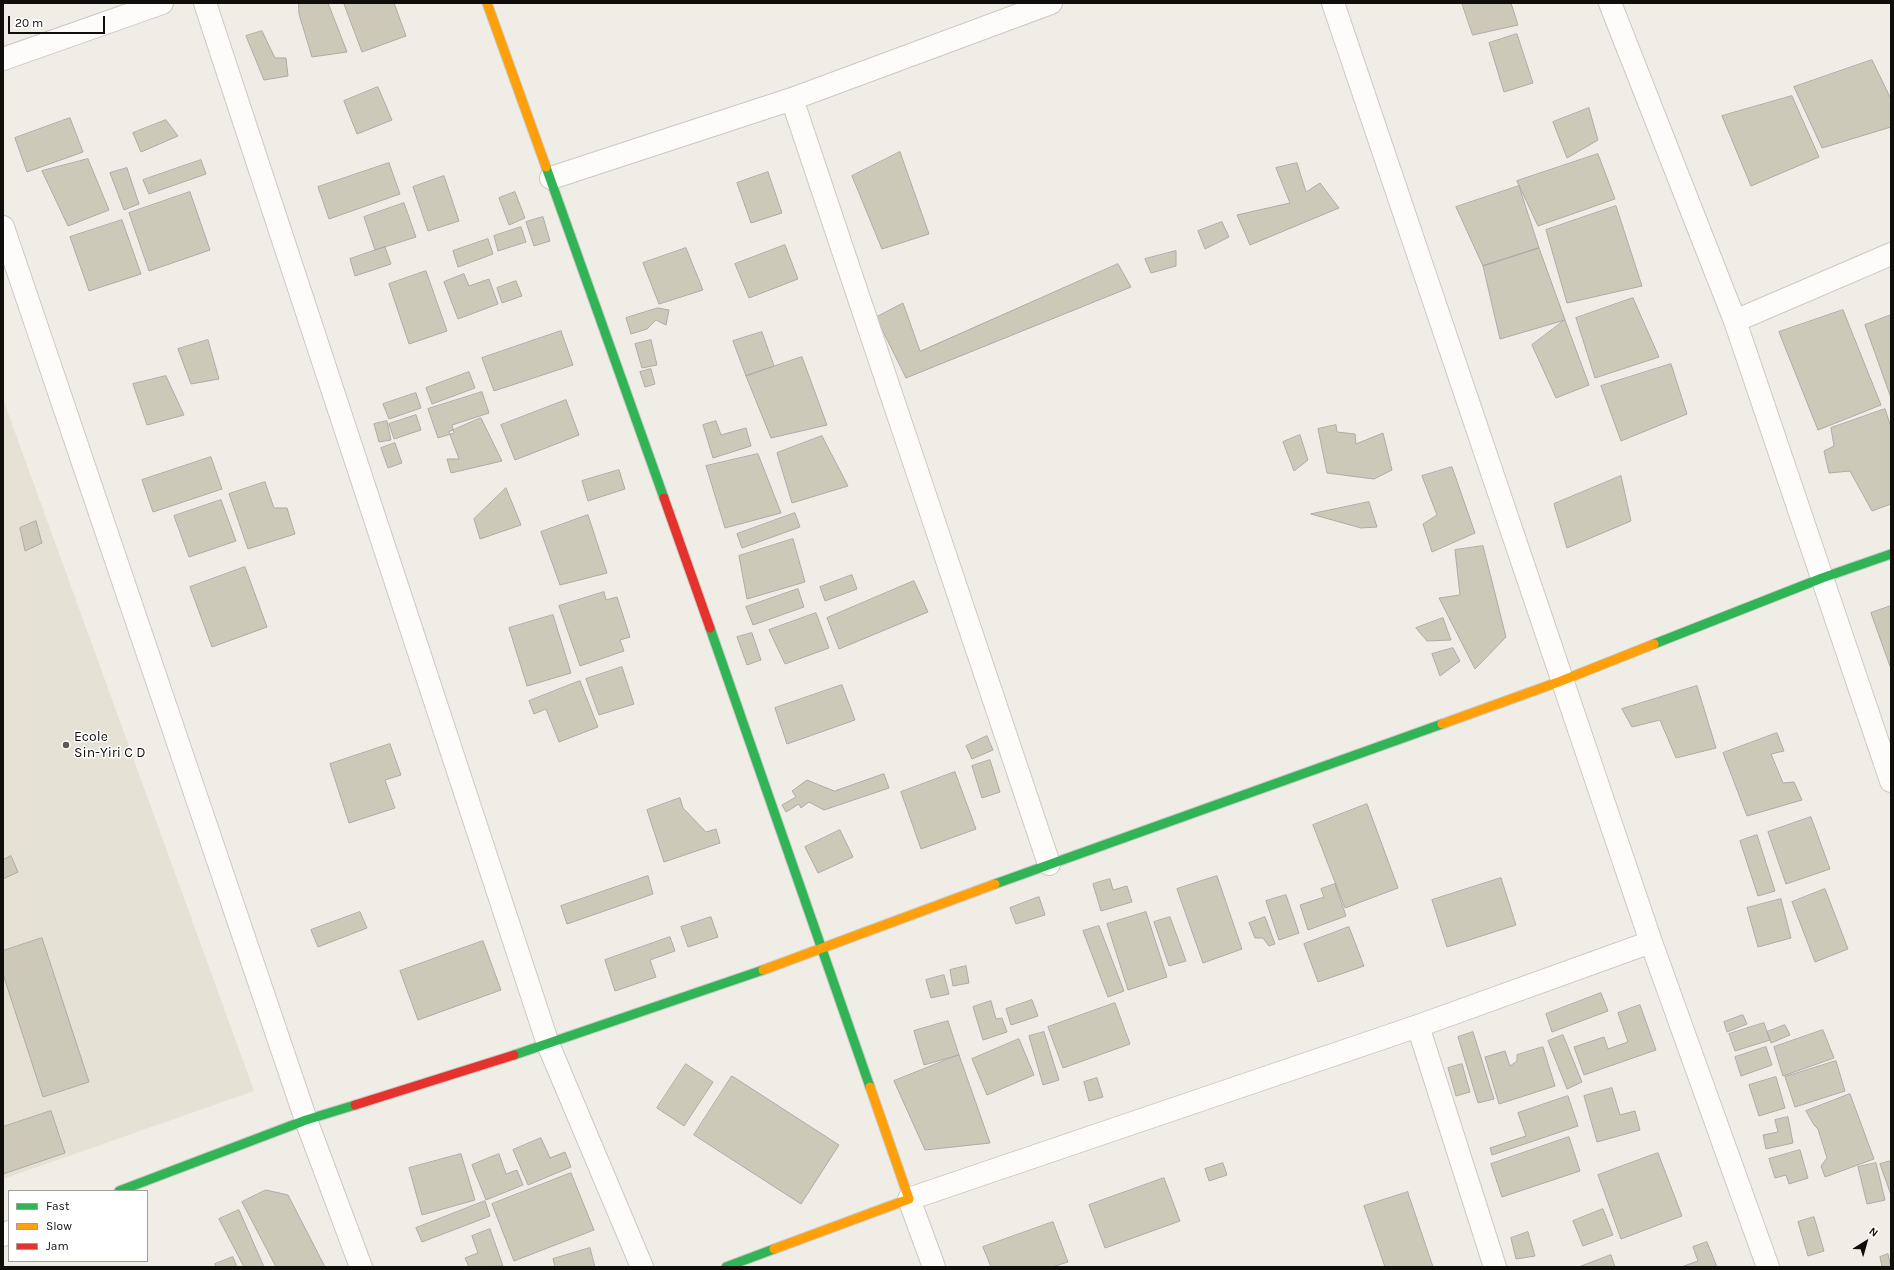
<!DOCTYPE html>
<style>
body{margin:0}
#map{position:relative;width:1894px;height:1270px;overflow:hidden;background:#efede6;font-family:Karla,sans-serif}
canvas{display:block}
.frame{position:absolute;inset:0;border:4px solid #0f0e0a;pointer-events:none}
.legend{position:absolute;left:8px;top:1190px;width:140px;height:72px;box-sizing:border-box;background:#fff;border:1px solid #9f9f9d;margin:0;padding:5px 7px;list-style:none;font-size:12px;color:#0f0e0a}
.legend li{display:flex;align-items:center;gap:8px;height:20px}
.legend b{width:20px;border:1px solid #9f9f9d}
.north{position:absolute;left:1846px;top:1222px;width:40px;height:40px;-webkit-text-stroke:3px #fff;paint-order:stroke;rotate:37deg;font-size:11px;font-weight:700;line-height:16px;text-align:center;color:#0f0e0a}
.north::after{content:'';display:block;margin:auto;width:14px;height:18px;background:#0f0e0a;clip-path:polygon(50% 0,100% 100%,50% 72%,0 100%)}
.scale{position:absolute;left:8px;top:16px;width:97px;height:18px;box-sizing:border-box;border:2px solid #0f0e0a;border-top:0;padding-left:5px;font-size:12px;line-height:14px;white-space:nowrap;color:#0f0e0a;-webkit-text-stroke:3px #fff;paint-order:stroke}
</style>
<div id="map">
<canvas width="1894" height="1270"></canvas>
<div class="frame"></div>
<ul class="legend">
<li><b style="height:5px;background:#30b455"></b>Fast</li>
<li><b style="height:5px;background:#ff9f0a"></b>Slow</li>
<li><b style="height:5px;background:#e5322d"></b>Jam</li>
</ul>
<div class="north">N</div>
<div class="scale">20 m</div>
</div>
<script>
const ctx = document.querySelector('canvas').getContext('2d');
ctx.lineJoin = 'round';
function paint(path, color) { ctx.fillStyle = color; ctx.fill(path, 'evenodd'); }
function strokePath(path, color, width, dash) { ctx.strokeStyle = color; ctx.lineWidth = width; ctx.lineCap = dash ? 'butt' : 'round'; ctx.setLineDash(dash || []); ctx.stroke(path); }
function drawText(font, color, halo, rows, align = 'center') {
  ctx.font = font + ' Karla,sans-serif'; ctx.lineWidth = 3; ctx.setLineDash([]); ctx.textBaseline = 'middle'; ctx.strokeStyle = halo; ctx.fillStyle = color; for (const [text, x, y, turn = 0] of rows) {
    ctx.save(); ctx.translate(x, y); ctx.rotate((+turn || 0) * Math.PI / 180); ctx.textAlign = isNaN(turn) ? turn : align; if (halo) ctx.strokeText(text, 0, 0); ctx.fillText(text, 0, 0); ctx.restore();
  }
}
const built = new Path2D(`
 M 3,399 L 254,1091 L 3,1179 Z`);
const building = new Path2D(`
 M 299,3 L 328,3 L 347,52 L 312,57 L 299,14 Z
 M 346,3 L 394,3 L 406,36 L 362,52 L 344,4 Z
 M 1462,3 L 1511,3 L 1518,25 L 1473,35 Z
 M 262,31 L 275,58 L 286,58 L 288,76 L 264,80 L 246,36 Z
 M 1517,34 L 1533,83 L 1504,92 L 1489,43 Z
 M 1872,60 L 1891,99 L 1891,127 L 1822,148 L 1794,87 Z
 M 378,87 L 392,120 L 357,134 L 344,101 Z
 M 1792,96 L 1819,157 L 1751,186 L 1722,116 Z
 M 1589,108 L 1598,140 L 1567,158 L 1553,122 Z
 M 70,118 L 83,152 L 27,172 L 15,138 Z
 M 166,120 L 178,136 L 141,152 L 133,133 Z
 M 900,152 L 929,234 L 882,249 L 852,176 Z
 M 1598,154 L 1615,199 L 1538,226 L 1517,181 Z
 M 88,159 L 109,210 L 68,226 L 42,171 Z
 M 201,160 L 206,174 L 149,194 L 143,180 Z
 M 389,163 L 400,194 L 329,219 L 318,187 Z
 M 1297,163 L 1306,192 L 1320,183 L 1339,208 L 1250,245 L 1237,215 L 1290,203 L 1276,168 Z
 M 127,168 L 139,204 L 124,210 L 110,173 Z
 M 768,172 L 782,213 L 751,223 L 737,183 Z
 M 444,176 L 459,221 L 428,231 L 413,187 Z
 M 1519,186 L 1539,248 L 1483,266 L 1456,207 Z
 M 190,192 L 210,250 L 149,271 L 129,213 Z
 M 515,192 L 525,218 L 509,225 L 499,198 Z
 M 404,203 L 416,237 L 375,250 L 364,217 Z
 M 1616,206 L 1642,286 L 1567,303 L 1546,230 Z
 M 543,217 L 550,241 L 534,246 L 526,222 Z
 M 122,220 L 141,274 L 89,291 L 70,237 Z
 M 1222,222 L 1229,237 L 1205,249 L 1198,231 Z
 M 521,227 L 526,242 L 498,251 L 494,236 Z
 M 488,239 L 493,254 L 458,267 L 453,251 Z
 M 785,245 L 798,279 L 749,298 L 735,264 Z
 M 385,247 L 391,264 L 355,276 L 350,259 Z
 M 686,248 L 703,290 L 659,304 L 643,263 Z
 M 1539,248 L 1565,320 L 1500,339 L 1483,266 Z
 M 1176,251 L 1176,266 L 1151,273 L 1145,259 Z
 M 1118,264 L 1131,287 L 906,378 L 876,317 L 903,303 L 920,351 Z
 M 426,271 L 447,331 L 409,344 L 389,284 Z
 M 464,274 L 469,286 L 489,279 L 498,304 L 458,319 L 444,282 Z
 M 516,281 L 522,296 L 502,303 L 497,288 Z
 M 1633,298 L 1659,357 L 1595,378 L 1576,318 Z
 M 658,308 L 669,310 L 666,325 L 656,320 L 647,329 L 631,334 L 626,318 Z
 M 1843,310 L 1881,405 L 1818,430 L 1779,332 Z
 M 1891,315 L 1891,398 L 1865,325 Z
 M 1565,320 L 1589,385 L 1556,398 L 1532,345 Z
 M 561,331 L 573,365 L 494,391 L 482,358 Z
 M 762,332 L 774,366 L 746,376 L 733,341 Z
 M 208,340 L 219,379 L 191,384 L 178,349 Z
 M 651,340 L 657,365 L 642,368 L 635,344 Z
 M 802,357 L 827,425 L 771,438 L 746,376 Z
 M 1671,364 L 1687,414 L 1621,441 L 1601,386 Z
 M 651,369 L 655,384 L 645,387 L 640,372 Z
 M 469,372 L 475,388 L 432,404 L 426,388 Z
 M 166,376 L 184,415 L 147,425 L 133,384 Z
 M 482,392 L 489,413 L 452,425 L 454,433 L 438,438 L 428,409 Z
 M 416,393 L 421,408 L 389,419 L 383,404 Z
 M 566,400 L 579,435 L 515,460 L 501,425 Z
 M 1885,409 L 1891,427 L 1891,504 L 1872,511 L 1850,471 L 1829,473 L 1824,451 L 1834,446 L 1831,428 Z
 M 416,415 L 421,430 L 394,439 L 389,424 Z
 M 481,418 L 502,461 L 451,473 L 447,459 L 459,459 L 449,432 Z
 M 387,421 L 391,440 L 379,442 L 374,424 Z
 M 716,421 L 721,435 L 746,428 L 751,446 L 713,458 L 703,425 Z
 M 1336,425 L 1337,432 L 1355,434 L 1356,444 L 1383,433 L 1392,470 L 1374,479 L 1327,473 L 1318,429 Z
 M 1300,435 L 1308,460 L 1294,471 L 1283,442 Z
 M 822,436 L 848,486 L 792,503 L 777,453 Z
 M 395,443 L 402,463 L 388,468 L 381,448 Z
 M 758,454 L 781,513 L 725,528 L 706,466 Z
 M 211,457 L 222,489 L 153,512 L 142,480 Z
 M 1452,467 L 1475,533 L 1432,552 L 1423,524 L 1437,515 L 1422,476 Z
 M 619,470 L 625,489 L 588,501 L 582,481 Z
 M 1621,476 L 1631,521 L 1567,548 L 1554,504 Z
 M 265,482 L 274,508 L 287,508 L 295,534 L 248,549 L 229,494 Z
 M 506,488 L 521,525 L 480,539 L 474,519 Z
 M 221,500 L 236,541 L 189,557 L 174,516 Z
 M 1369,502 L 1377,527 L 1361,528 L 1311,514 Z
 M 795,513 L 800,527 L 742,548 L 737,534 Z
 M 588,515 L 607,573 L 560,585 L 541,532 Z
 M 36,521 L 42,543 L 25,551 L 20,528 Z
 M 793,539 L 805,582 L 747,599 L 739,556 Z
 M 1483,546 L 1506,637 L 1475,669 L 1439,598 L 1460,595 L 1455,550 Z
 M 245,567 L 267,627 L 212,647 L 190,587 Z
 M 852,575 L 857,589 L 825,601 L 820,587 Z
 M 914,581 L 928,612 L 839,649 L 827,618 Z
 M 798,589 L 804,607 L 753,625 L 746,607 Z
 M 604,592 L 606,600 L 617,597 L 630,637 L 620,640 L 624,651 L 580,666 L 559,606 Z
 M 1891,606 L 1891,669 L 1871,613 Z
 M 816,613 L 829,648 L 785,664 L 769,630 Z
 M 553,615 L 571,673 L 527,686 L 509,628 Z
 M 1443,618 L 1451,640 L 1427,641 L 1416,628 Z
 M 752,633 L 761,660 L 747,665 L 737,637 Z
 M 1453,648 L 1460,661 L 1440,676 L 1432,654 Z
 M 622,667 L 634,704 L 599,715 L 586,679 Z
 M 580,681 L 598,727 L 559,742 L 546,709 L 534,714 L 529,701 Z
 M 842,685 L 855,720 L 787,744 L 775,708 Z
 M 1697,686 L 1716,748 L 1676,758 L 1660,720 L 1632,727 L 1622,709 Z
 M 1777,733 L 1784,751 L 1771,754 L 1783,783 L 1794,782 L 1802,800 L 1747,816 L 1723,753 Z
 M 987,736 L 993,750 L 972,759 L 966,746 Z
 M 390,744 L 401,775 L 385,780 L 395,808 L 349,823 L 330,764 Z
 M 990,760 L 1000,792 L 982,798 L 972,766 Z
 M 955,772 L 976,829 L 921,849 L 901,792 Z
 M 884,774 L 889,788 L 824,810 L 809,802 L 801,808 L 799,804 L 786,812 L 782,805 L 796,797 L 792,791 L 807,780 L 834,791 Z
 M 680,798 L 683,808 L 706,832 L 716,829 L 720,843 L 664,862 L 647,810 Z
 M 1367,804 L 1398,888 L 1345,908 L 1313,825 Z
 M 1811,817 L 1830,869 L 1786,884 L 1768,832 Z
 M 840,830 L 853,857 L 818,873 L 805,847 Z
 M 1757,835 L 1775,891 L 1758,896 L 1740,841 Z
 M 11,856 L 18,872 L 3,879 L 3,860 Z
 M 648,876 L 653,894 L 567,924 L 561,906 Z
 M 1217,876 L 1242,949 L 1203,963 L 1177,889 Z
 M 1501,878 L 1516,925 L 1447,947 L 1432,900 Z
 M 1110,879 L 1113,890 L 1127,886 L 1132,902 L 1101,911 L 1093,884 Z
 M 1335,884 L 1346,916 L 1308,930 L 1300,905 L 1324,897 L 1321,889 Z
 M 1825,889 L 1848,949 L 1815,962 L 1792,902 Z
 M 1286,895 L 1299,933 L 1279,940 L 1266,901 Z
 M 1039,897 L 1045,915 L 1016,924 L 1010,908 Z
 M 1781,899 L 1791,938 L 1758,947 L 1747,908 Z
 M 360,912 L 367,928 L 318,947 L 311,930 Z
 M 1146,912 L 1167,977 L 1128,990 L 1107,924 Z
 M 711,917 L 718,937 L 688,947 L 681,927 Z
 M 1170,917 L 1186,961 L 1169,966 L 1154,922 Z
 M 1265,917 L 1275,944 L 1269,946 L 1263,938 L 1255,938 L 1249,923 Z
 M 1099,926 L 1124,991 L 1108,997 L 1083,931 Z
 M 1349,927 L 1364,966 L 1318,982 L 1304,944 Z
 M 670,937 L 675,951 L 650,960 L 656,977 L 615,991 L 605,960 Z
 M 42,938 L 89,1082 L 43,1097 L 3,974 L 3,951 Z
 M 483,941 L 501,990 L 418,1020 L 400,971 Z
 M 966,966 L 969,983 L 953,986 L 950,970 Z
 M 944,975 L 949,994 L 931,998 L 926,980 Z
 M 1601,993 L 1608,1011 L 1552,1032 L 1546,1014 Z
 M 1032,1000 L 1038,1016 L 1011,1025 L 1006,1009 Z
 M 991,1001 L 996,1019 L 1002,1018 L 1007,1032 L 983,1040 L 973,1007 Z
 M 1115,1003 L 1130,1044 L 1063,1068 L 1048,1027 Z
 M 1640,1005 L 1656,1050 L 1584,1075 L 1574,1047 L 1604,1037 L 1608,1049 L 1628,1042 L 1618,1013 Z
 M 1743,1015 L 1747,1024 L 1727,1032 L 1724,1022 Z
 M 948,1021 L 959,1055 L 924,1065 L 914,1031 Z
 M 1764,1023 L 1770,1040 L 1735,1051 L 1729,1034 Z
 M 1785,1025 L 1790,1035 L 1771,1043 L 1767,1032 Z
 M 1823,1030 L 1834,1058 L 1783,1076 L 1774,1047 Z
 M 1044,1032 L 1059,1080 L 1043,1085 L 1029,1036 Z
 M 1473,1032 L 1494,1099 L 1478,1103 L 1458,1037 Z
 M 1563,1035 L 1582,1082 L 1567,1089 L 1548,1041 Z
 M 1019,1039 L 1034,1075 L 987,1095 L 972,1059 Z
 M 1543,1047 L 1555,1086 L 1499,1104 L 1485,1057 L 1505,1051 L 1510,1066 L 1517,1061 L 1517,1055 Z
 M 1766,1047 L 1772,1065 L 1741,1076 L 1735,1057 Z
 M 959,1055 L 990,1143 L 925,1150 L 894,1081 Z
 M 1836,1061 L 1845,1091 L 1795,1107 L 1785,1077 Z
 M 686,1064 L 713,1082 L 684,1126 L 657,1108 Z
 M 1462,1064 L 1470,1092 L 1456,1096 L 1448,1068 Z
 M 732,1076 L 839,1145 L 801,1204 L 694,1135 Z
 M 1776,1077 L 1785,1108 L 1759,1116 L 1749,1085 Z
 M 1097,1078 L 1103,1097 L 1089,1101 L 1084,1082 Z
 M 1612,1088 L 1620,1115 L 1635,1111 L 1640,1130 L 1597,1142 L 1584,1096 Z
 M 1850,1094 L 1874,1159 L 1825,1177 L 1821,1166 L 1827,1158 L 1818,1129 L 1814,1125 L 1806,1111 Z
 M 1568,1096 L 1578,1126 L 1492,1155 L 1490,1148 L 1526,1136 L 1518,1113 Z
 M 51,1111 L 65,1153 L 3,1174 L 3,1127 Z
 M 1788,1117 L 1793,1143 L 1766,1149 L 1763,1135 L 1778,1132 L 1775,1120 Z
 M 1569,1137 L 1580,1171 L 1502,1197 L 1491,1164 Z
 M 541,1138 L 550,1158 L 565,1152 L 571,1167 L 528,1185 L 513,1150 Z
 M 1800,1150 L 1808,1178 L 1789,1184 L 1786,1175 L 1775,1178 L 1769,1159 Z
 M 1658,1153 L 1682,1216 L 1621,1239 L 1598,1175 Z
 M 461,1154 L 475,1200 L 422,1215 L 409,1168 Z
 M 499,1154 L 506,1174 L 517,1170 L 523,1185 L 486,1200 L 472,1165 Z
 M 1891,1161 L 1891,1195 L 1880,1164 Z
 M 1223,1163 L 1227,1175 L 1209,1181 L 1205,1169 Z
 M 1876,1163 L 1885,1200 L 1867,1204 L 1858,1167 Z
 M 571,1173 L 594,1230 L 514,1261 L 492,1204 Z
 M 1164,1178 L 1180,1221 L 1105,1248 L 1089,1205 Z
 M 266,1190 L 288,1195 L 325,1267 L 276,1267 L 242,1202 Z
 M 1408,1192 L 1408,1193 L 1433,1267 L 1385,1267 L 1364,1206 Z
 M 485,1201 L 490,1216 L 422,1242 L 416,1228 Z
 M 1603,1209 L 1613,1235 L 1583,1246 L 1573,1221 Z
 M 239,1210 L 264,1267 L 244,1267 L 219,1219 Z
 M 1814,1217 L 1824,1251 L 1808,1256 L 1798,1222 Z
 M 1053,1222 L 1068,1262 L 1052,1267 L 991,1267 L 983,1247 Z
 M 490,1229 L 503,1266 L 469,1267 L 465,1258 L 478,1253 L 472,1236 Z
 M 1528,1232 L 1535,1256 L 1516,1259 L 1511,1238 Z
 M 1707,1242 L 1717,1267 L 1681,1267 L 1698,1261 L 1693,1247 Z
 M 590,1248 L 595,1267 L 555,1267 L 553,1259 Z
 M 1888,1254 L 1891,1267 L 1882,1267 L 1880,1257 Z
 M 1611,1255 L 1615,1267 L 1579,1267 Z
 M 233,1257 L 237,1267 L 216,1267 L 215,1264 Z`);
const street = new Path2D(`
 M 205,3 L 548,1044 L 642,1267
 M 1333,3 L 1651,942 L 1768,1267
 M 1610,3 L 1735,321 L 1891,781
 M 3,59 L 162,3
 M 792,99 L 1049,864
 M 551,178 L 792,99 L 1051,3
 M 3,227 L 306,1120 L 361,1267
 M 1735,321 L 1891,254
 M 1418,1026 L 1495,1267
 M 3,1235 L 9,1232
 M 934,1267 L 909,1199 L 1418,1026 L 1651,942`);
const fast = new Path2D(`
 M 546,167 L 664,498
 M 710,628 L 870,1087
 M 1654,644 L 1822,578 L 1891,554
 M 995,884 L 1442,724
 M 514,1055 L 763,970
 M 119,1191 L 306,1120 L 355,1105
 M 726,1267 L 774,1249`);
const slow = new Path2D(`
 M 487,3 L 546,167
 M 1442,724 L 1561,681 L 1654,644
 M 763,970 L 995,884
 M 774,1249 L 909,1199 L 870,1087`);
const jam = new Path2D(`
 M 664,498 L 710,628
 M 355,1105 L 514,1055`);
const markers = [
 [66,745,4,"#5d5c57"]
];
const poiNames = [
 ["Ecole",74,737],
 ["Sin-Yiri C D",74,753]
];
paint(built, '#e5e1d4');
paint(building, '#cdc9b9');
strokePath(building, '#acaba6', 1);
strokePath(street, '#cac9c3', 24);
strokePath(fast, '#cac9c3', 11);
strokePath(slow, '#cac9c3', 11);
strokePath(jam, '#cac9c3', 11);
strokePath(street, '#fdfcfb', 22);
strokePath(fast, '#30b455', 9);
strokePath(slow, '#ff9f0a', 9);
strokePath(jam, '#e5322d', 9);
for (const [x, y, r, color] of markers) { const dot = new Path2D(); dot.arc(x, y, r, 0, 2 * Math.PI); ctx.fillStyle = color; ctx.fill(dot); strokePath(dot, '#fff', 1.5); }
drawText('14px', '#0f0e0a', '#fff', poiNames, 'left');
</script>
